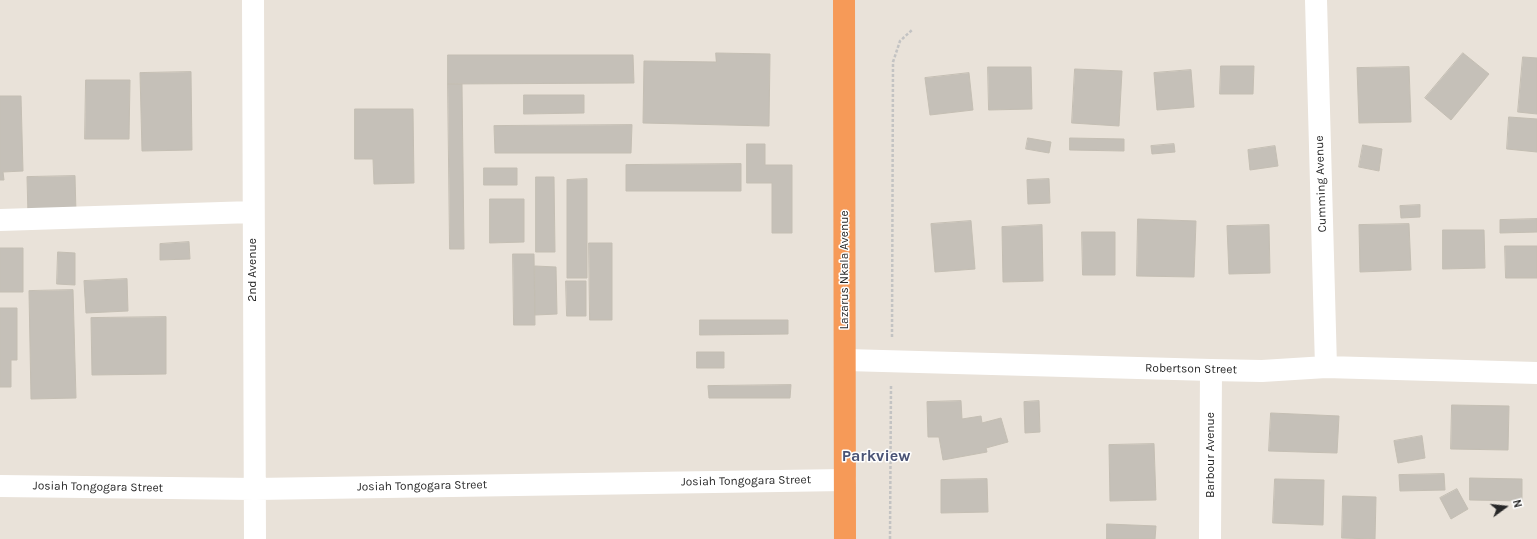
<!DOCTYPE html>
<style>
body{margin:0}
#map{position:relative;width:1537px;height:539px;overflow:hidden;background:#e9e2d9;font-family:Karla,sans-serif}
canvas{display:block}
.north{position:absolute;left:1485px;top:487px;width:40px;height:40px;-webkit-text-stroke:3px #fff;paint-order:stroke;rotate:75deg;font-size:11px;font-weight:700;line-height:16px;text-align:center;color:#272727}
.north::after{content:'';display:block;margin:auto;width:14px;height:18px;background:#272727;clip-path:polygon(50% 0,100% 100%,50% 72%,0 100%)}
</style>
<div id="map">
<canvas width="1537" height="539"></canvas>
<div class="north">N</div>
</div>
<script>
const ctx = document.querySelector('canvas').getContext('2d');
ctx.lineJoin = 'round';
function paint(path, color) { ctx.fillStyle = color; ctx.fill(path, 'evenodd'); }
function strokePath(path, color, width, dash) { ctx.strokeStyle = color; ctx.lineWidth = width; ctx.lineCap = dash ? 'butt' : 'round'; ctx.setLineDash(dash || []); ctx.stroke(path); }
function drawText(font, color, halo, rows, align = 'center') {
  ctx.font = font + ' Karla,sans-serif'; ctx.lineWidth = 3; ctx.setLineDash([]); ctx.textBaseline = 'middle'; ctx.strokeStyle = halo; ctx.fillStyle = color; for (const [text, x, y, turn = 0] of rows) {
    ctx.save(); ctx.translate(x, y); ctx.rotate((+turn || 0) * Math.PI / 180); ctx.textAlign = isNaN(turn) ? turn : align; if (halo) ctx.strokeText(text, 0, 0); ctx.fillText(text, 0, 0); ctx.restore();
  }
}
const building = new Path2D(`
 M 716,53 L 770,54 L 769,126 L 643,123 L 644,61 L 716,62 Z
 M 1463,53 L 1489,74 L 1451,120 L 1425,98 Z
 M 448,55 L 633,55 L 634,83 L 448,84 Z
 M 1523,57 L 1537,58 L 1537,114 L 1518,112 Z
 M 1221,66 L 1254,66 L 1253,94 L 1220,94 Z
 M 988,67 L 1031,67 L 1032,109 L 989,110 Z
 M 1409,67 L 1411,122 L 1359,123 L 1357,68 Z
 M 1075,69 L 1122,71 L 1119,126 L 1072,123 Z
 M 1191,70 L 1194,107 L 1157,110 L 1154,73 Z
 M 191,72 L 192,150 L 142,151 L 140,73 Z
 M 969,73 L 973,110 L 930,115 L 925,78 Z
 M 86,80 L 130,80 L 129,139 L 85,139 Z
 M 448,84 L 462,84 L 464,249 L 450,249 Z
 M 524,95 L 584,95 L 584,113 L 524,114 Z
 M 0,96 L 21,96 L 23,171 L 3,172 L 4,180 L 0,180 Z
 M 355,109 L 413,109 L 414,183 L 374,184 L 373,159 L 355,159 Z
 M 1509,117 L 1537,119 L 1537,152 L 1507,149 Z
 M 632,125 L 631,153 L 495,153 L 494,126 Z
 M 1028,138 L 1051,142 L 1049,153 L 1026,149 Z
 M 1070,138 L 1124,139 L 1124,151 L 1070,150 Z
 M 747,144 L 765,144 L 765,165 L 792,165 L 792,233 L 772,233 L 772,183 L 747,183 Z
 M 1174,144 L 1175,152 L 1152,154 L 1151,146 Z
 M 1363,145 L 1382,149 L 1379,171 L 1359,167 Z
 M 1275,146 L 1278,166 L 1250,170 L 1248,150 Z
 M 741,164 L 741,191 L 626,191 L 626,165 Z
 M 484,168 L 517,168 L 517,185 L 484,185 Z
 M 75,176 L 76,213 L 28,215 L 27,177 Z
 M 536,177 L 554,177 L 555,252 L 536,252 Z
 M 587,179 L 587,278 L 567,278 L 567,180 Z
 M 1049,179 L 1050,203 L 1028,204 L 1027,180 Z
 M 490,199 L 524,199 L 524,242 L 490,243 Z
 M 1420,205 L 1420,217 L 1401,218 L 1400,206 Z
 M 1138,219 L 1196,221 L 1194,277 L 1137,276 Z
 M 1537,219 L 1537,232 L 1500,233 L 1500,220 Z
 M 971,221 L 975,269 L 935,272 L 931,224 Z
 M 1409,224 L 1411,270 L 1360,272 L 1359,225 Z
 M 1042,225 L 1043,281 L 1003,282 L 1002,227 Z
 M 1269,225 L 1270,273 L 1229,274 L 1227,226 Z
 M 1443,230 L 1484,230 L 1485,268 L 1443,269 Z
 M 1082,232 L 1115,232 L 1115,275 L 1083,275 Z
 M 189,242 L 190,259 L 160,260 L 160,244 Z
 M 589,243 L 612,243 L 612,320 L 590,320 Z
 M 1505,246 L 1537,246 L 1537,278 L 1506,278 Z
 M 0,248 L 23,248 L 23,292 L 0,292 Z
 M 58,252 L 75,253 L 75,285 L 57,284 Z
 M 513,254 L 534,254 L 535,325 L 514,325 Z
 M 535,266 L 556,267 L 557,314 L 535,315 Z
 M 127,279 L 128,311 L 86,313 L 84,281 Z
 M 566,281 L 586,281 L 586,316 L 567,316 Z
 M 73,290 L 76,398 L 31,399 L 29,291 Z
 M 0,308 L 17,308 L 17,360 L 11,360 L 11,387 L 0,387 Z
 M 166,317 L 166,374 L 92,375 L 91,318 Z
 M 700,320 L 788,320 L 788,334 L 700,335 Z
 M 697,352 L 724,352 L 724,368 L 697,368 Z
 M 791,385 L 790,398 L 709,398 L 708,386 Z
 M 961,401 L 962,419 L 981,416 L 982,423 L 1001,418 L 1008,442 L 986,448 L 987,452 L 943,460 L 939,437 L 928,437 L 927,402 Z
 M 1039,401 L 1040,432 L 1025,433 L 1024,402 Z
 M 1452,405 L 1509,406 L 1508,450 L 1451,449 Z
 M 1271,413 L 1339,416 L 1337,453 L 1269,451 Z
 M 1422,436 L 1425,458 L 1398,463 L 1394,441 Z
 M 1154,444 L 1156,500 L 1110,501 L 1109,445 Z
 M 1444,474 L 1445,490 L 1400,491 L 1399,475 Z
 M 1470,478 L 1522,479 L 1522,501 L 1470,500 Z
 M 987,479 L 988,512 L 941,513 L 941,480 Z
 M 1275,479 L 1324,480 L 1323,525 L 1273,523 Z
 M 1457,489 L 1468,509 L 1451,519 L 1440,498 Z
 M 1343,496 L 1376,497 L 1375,539 L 1342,538 Z
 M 1107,524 L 1156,526 L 1155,539 L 1107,539 Z`);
const path = new Path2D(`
 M 892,337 L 893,62 L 900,41 L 912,30
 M 890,539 L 891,386`);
const minor = new Path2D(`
 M 253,0 L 255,539
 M 1316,0 L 1326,367
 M 0,220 L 253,212
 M 846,360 L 1211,370 L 1262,371 L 1326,367 L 1537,373
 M 0,486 L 255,489 L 845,480
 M 1210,539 L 1211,370`);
const highway = new Path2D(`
 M 844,0 L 845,539`);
const streetNames = [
 ["Cumming Avenue",1321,184,-92],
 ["2nd Avenue",253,270,-90],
 ["Lazarus Nkala Avenue",845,270,-90],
 ["Robertson Street",1191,369,1],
 ["Barbour Avenue",1211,455,-90],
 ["Josiah Tongogara Street",746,481,-1],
 ["Josiah Tongogara Street",422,486,-1],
 ["Josiah Tongogara Street",98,487,1]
];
const districtNames = [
 ["Parkview",876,456]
];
paint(building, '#c5c0b8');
strokePath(building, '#c4beb3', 1);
strokePath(path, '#c3c3c3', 2.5, [3, 2]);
strokePath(minor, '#fff', 22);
strokePath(highway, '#f69a58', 22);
drawText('12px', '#272727', '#fff', streetNames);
drawText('bold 16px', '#4a5375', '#fff', districtNames);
</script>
